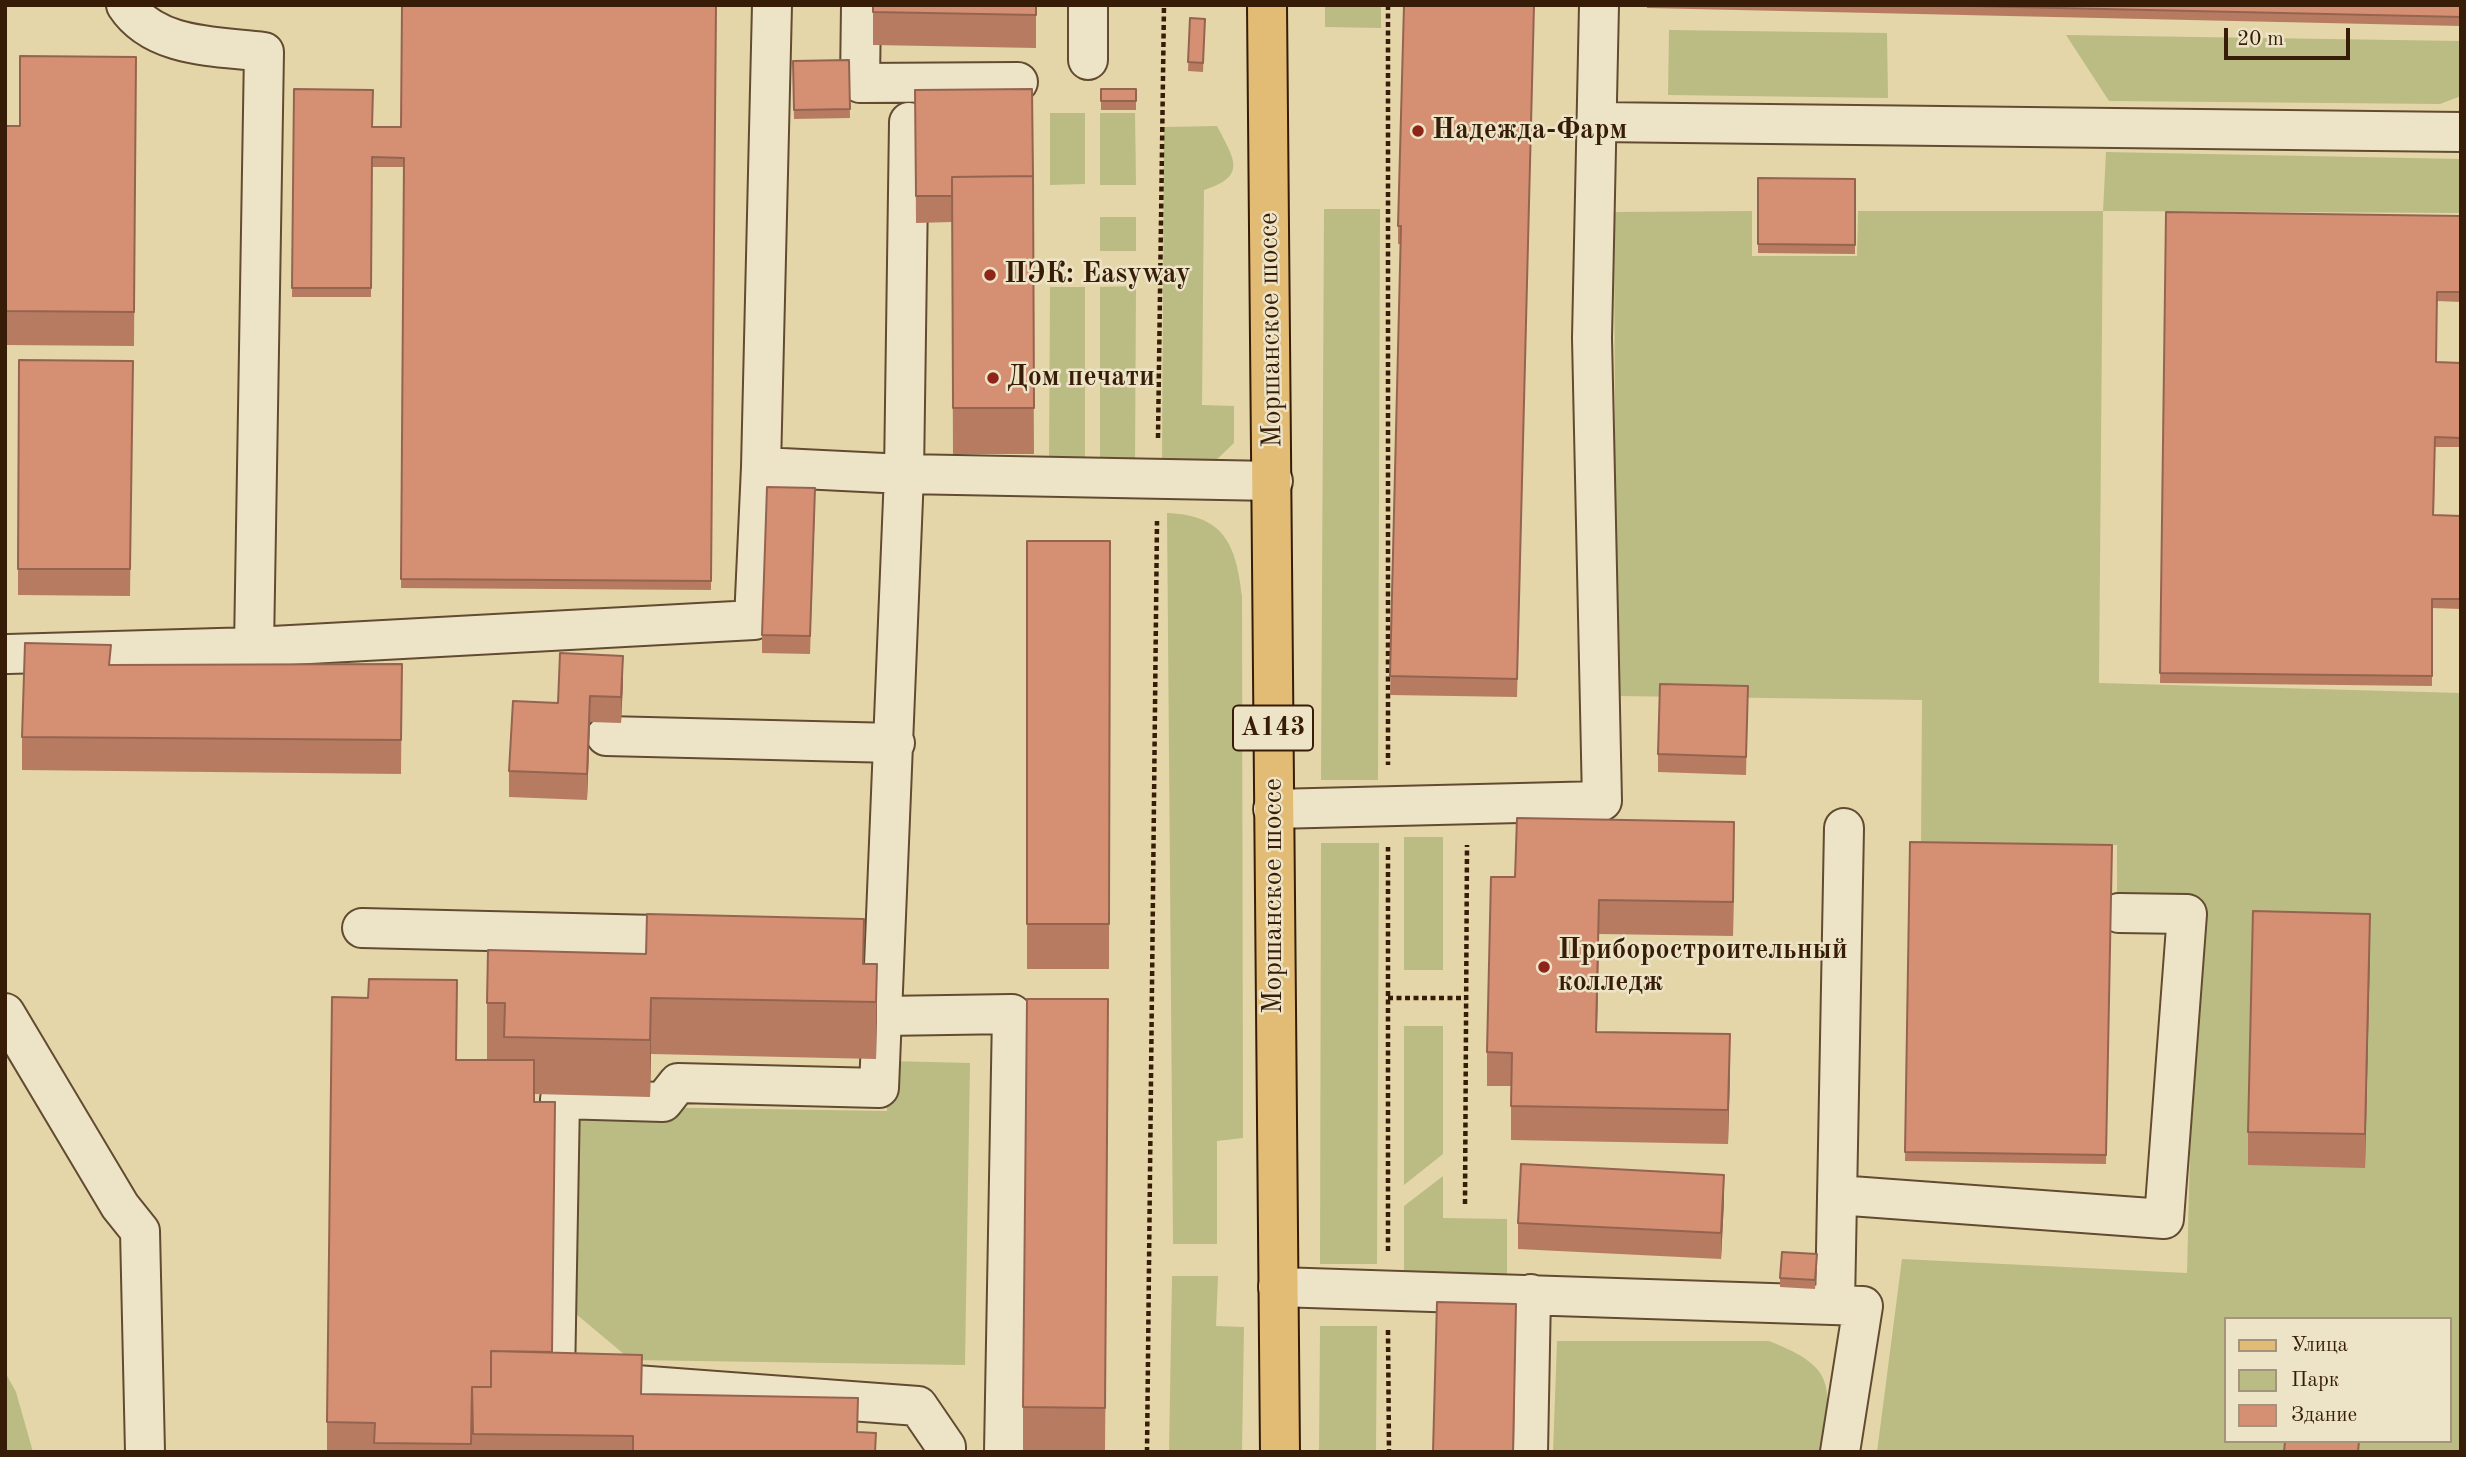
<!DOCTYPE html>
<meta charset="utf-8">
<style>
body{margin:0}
#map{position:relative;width:2466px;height:1457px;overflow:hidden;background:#e4d6a9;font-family:"Old Standard TT",serif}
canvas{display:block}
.frame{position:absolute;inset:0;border:7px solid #371d08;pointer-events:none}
.legend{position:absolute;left:2224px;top:1317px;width:228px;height:126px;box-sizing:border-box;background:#ede4c7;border:2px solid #a4947b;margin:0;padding:9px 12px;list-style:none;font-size:21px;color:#371d08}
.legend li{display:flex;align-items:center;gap:14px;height:35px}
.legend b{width:35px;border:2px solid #a4947b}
.scale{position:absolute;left:2224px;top:28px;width:126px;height:32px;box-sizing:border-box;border:4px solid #371d08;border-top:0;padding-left:9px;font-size:21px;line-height:24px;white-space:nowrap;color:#371d08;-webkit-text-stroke:5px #ede4c7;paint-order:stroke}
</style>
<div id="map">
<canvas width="2466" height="1457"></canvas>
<div class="frame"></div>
<ul class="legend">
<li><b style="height:9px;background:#e2bb74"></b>Улица</li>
<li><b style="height:19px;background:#babc84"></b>Парк</li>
<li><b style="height:19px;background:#d58f72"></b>Здание</li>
</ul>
<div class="scale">20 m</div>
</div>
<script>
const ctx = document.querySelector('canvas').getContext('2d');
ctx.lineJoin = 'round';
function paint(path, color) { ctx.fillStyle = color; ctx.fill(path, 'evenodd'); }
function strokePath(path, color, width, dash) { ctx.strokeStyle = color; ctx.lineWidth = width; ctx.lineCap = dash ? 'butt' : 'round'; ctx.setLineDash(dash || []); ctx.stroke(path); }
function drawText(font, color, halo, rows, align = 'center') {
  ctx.font = font + ' "Old Standard TT",serif'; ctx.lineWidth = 5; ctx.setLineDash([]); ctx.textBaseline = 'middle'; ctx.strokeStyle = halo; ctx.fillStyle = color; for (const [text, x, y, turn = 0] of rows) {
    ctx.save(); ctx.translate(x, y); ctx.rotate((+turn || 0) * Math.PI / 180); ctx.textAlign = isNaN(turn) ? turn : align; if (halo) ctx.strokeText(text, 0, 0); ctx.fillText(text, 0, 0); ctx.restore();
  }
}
const green = new Path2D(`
 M 1325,5 L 1381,5 L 1381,28 L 1325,27 Z
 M 1669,30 L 1887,33 L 1888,98 L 1668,95 Z
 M 2066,35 L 2461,41 L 2461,96 L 2440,104 L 2109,101 Z
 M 1050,113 L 1085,113 L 1085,184 L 1050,185 Z
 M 1100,113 L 1135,113 L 1136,185 L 1100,185 Z
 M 1217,126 C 1234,159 1248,176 1204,190 L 1202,405 L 1234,406 L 1234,443 L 1211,465 L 1162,466 L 1164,127 Z
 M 2106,152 L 2461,159 L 2461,213 L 2103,211 L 2099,683 L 2461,693 L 2461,1452 L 1877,1452 L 1902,1259 L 2187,1273 L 2196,903 L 2117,905 L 2117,845 L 1921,844 L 1922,700 L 1616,696 L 1614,212 L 1752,211 L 1752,256 L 1857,256 L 1858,211 L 2103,211 ZM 2226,1319 L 2450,1319 L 2450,1441 L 2226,1441 Z
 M 1324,209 L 1380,209 L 1378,780 L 1321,780 Z
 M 1100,217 L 1136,217 L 1136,251 L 1100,251 Z
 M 1136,286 L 1135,462 L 1100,463 L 1100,287 Z
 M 1050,287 L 1085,287 L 1085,463 L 1049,463 Z
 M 1167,513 C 1224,515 1236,544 1242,596 L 1243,1138 L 1217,1141 L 1217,1244 L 1173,1244 Z
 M 1404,837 L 1443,837 L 1443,970 L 1404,970 Z
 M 1321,843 L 1379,843 L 1377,1264 L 1320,1264 Z
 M 1404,1026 L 1443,1026 L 1443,1154 L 1404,1185 Z
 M 888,1061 L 970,1063 L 965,1365 L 631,1360 L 570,1309 L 573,1106 L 887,1111 Z
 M 1443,1176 L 1443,1218 L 1507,1219 L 1507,1278 L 1404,1278 L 1404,1206 Z
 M 1172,1276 L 1218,1276 L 1216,1326 L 1244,1327 L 1242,1452 L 1169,1452 Z
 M 1320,1326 L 1377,1326 L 1376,1452 L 1319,1452 Z
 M 1557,1341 L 1769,1341 C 1838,1368 1831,1386 1821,1452 L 1553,1452 Z
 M 5,1372 L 16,1392 L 33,1452 L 5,1452 Z`);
const path = new Path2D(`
 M 1388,5 L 1388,765
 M 1158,438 L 1164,5
 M 1388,998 L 1466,998
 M 1465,1204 L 1467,845
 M 1388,1251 L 1388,847
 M 1388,1330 L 1389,1452
 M 1147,1452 L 1157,521`);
const minor = new Path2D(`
 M 126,5 C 155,49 218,46 264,52 L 254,647 L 754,620 L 761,467
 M 772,5 L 761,467 L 904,474 L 1273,481
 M 861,5 L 860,83 L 1018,82
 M 1088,60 L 1088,5
 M 909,122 L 904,474 L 879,1088 L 678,1083 L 663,1102 L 560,1099 L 555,1379 L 918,1406 L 946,1447 L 946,1452
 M 1596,122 L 2461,132
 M 8,654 L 254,647
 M 606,736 L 895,743
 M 1273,809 L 1602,801 L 1592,338 L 1599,5
 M 362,928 L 699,936
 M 5,1013 L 120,1206 L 140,1231 L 145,1452
 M 883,1016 L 1012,1014 L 1004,1452
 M 1837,1195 L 2164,1219 L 2187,914 L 2119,913
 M 1278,1287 L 1863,1306 L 1840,1452
 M 1835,1304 L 1844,828
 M 1528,1452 L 1531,1294`);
const major = new Path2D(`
 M 1267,5 L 1280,1452`);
const wall = new Path2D(`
 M 716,5 L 711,590 L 401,588 L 404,167 L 372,167 L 371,297 L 292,297 L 294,89 L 372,127 L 401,127 Z
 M 873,5 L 1036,5 L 1036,48 L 873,45 Z
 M 1534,5 L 1517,697 L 1390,695 L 1401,244 L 1398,244 L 1398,226 Z
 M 1647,5 L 2461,5 L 2461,26 L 1647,8 Z
 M 1190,18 L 1205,19 L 1203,72 L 1188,71 Z
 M 136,57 L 134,346 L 5,345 L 5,126 L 20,126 Z
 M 849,60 L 850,118 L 794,119 L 793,61 Z
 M 1032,89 L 1034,454 L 953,454 L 952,222 L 916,223 L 915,90 Z
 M 1101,89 L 1136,89 L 1136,110 L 1101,110 Z
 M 1758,178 L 1855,179 L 1855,254 L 1758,253 Z
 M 2166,212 L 2461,216 L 2461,302 L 2437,301 L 2436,362 L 2461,363 L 2461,447 L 2435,447 L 2434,515 L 2461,516 L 2461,609 L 2432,608 L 2432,686 L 2160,683 Z
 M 133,361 L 130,596 L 18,595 L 18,569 Z
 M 815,506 L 810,654 L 762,653 L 762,635 Z
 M 1027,541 L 1110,541 L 1109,969 L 1027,969 Z
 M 402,664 L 401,774 L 22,770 L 22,737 L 111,665 Z
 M 623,682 L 621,723 L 590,722 L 587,800 L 509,797 L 509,771 L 558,703 Z
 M 1748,686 L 1746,775 L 1658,772 L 1658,754 Z
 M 1910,842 L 2112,845 L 2106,1164 L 1905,1161 Z
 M 1734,856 L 1733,936 L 1599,934 L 1597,1032 L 1730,1068 L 1728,1144 L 1511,1140 L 1511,1086 L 1487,1086 L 1487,1052 L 1515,877 Z
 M 2370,948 L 2365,1168 L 2248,1165 L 2248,1132 Z
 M 864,964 L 877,964 L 876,1059 L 651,1054 L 650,1097 L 534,1094 L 534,1102 L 552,1352 L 642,1394 L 858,1432 L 876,1452 L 472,1452 L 472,1443 L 472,1452 L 327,1452 L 327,1422 L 456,1060 L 487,1060 L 487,1003 Z
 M 1108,1045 L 1105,1452 L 1023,1452 L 1023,1407 Z
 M 1724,1201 L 1721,1259 L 1518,1249 L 1518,1223 Z
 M 1817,1264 L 1815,1289 L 1780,1287 L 1780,1278 Z`);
const shadedWall = new Path2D(`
 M 623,656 L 623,682 L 621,723 L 621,697 Z
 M 590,696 L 590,722 L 587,800 L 587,774 Z
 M 1734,822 L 1734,856 L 1733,936 L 1733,902 Z
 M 1599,900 L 1599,934 L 1596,1066 L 1596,1032 Z
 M 2370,914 L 2370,948 L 2365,1168 L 2365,1134 Z
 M 877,964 L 877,1021 L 876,1059 L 876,1002 Z
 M 651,998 L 651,1054 L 650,1097 L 650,1040 Z
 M 1730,1034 L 1730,1068 L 1728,1144 L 1728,1110 Z
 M 1724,1175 L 1724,1201 L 1721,1259 L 1721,1233 Z
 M 1516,1304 L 1514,1452 L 1513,1452 Z`);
const building = new Path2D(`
 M 402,5 L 716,5 L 711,581 L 401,579 L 404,158 L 372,157 L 371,288 L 292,288 L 294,89 L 373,90 L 372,127 L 401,127 Z
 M 873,5 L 1036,5 L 1036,15 L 873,12 Z
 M 1404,5 L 1534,5 L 1517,679 L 1390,676 L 1401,226 L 1398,226 Z
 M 1925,5 L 2461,5 L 2461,17 Z
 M 1190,18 L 1205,19 L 1203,63 L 1188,62 Z
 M 20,56 L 136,57 L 134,312 L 5,311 L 5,126 L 20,126 Z
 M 849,60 L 850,109 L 794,110 L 793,61 Z
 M 1032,89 L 1033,176 L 952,177 L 952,196 L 916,196 L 915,90 Z
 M 1101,89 L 1136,89 L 1136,101 L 1101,101 Z
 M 1033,176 L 1034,408 L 953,408 L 952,177 Z
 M 1758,178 L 1855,179 L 1855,245 L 1758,244 Z
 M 2166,212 L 2461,216 L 2461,292 L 2437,292 L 2436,362 L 2461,363 L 2461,438 L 2435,437 L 2433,515 L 2461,516 L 2461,599 L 2432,599 L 2432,676 L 2160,673 Z
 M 19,360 L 133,361 L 130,569 L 18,569 Z
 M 767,487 L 815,488 L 810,636 L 762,635 Z
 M 1027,541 L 1110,541 L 1109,924 L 1027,924 Z
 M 25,643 L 111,645 L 109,665 L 402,664 L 401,740 L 22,737 Z
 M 560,653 L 623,656 L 621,697 L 590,696 L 587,774 L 509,771 L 513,701 L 558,703 Z
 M 1660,684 L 1748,686 L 1746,757 L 1658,754 Z
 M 1517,818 L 1734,822 L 1733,902 L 1599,900 L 1596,1032 L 1730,1034 L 1728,1110 L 1511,1106 L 1512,1053 L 1487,1052 L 1491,877 L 1515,877 Z
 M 1910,842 L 2112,845 L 2106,1155 L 1905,1152 Z
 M 2253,911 L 2370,914 L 2365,1134 L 2248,1132 Z
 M 647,914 L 864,919 L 863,964 L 877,964 L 876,1002 L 651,998 L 650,1040 L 504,1037 L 505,1003 L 487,1003 L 488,950 L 646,954 Z
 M 369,979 L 457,980 L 456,1060 L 534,1060 L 534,1102 L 555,1102 L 552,1352 L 491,1351 L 491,1387 L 472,1387 L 471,1444 L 374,1443 L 375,1423 L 327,1422 L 332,997 L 368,998 Z
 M 1027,999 L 1108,999 L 1105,1408 L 1023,1407 Z
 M 1521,1164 L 1724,1175 L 1721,1233 L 1518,1223 Z
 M 1782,1252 L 1817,1254 L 1815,1280 L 1780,1278 Z
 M 1437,1302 L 1516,1304 L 1513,1452 L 1433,1452 Z
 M 491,1351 L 642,1355 L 641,1394 L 858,1398 L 857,1432 L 876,1433 L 875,1452 L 633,1452 L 633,1436 L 473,1434 L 472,1387 L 491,1387 Z
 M 2285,1441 L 2359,1441 L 2358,1452 L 2284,1452 Z`);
const markers = [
 [1418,131,7,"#8f2418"],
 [990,275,7,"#8f2418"],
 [993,378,7,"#8f2418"],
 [1544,967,7,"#8f2418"]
];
const shields = [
 [1273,728,80]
];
const shieldNames = [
 ["А143",1273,728]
];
const poiNames = [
 ["Надежда-Фарм",1432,131],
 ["ПЭК: Easyway",1004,275],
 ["Дом печати",1007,378],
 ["Приборостроительный",1558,951],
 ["колледж",1558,983]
];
const streetNames = [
 ["Моршанское шоссе",1271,330,-91],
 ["Моршанское шоссе",1274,896,-90]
];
paint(green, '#babc84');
strokePath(minor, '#624b30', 42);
strokePath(major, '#371d08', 42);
strokePath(path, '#371d08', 4.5, [5, 3.5]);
strokePath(minor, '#ede4c7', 38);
strokePath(major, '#e2bb74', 38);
paint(wall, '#b77b62');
paint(shadedWall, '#956450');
paint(building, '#d58f72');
strokePath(building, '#956450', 2);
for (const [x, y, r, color] of markers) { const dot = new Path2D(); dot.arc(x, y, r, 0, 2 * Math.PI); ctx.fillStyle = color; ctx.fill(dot); strokePath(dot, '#ede4c7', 2.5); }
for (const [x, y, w] of shields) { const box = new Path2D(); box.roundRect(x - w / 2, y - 22.5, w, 45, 5); ctx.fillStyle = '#ede4c7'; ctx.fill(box); strokePath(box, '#371d08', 2); }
drawText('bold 26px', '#371d08', null, shieldNames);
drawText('bold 28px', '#371d08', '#ede4c7', poiNames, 'left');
drawText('28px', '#371d08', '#ede4c7', streetNames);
</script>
